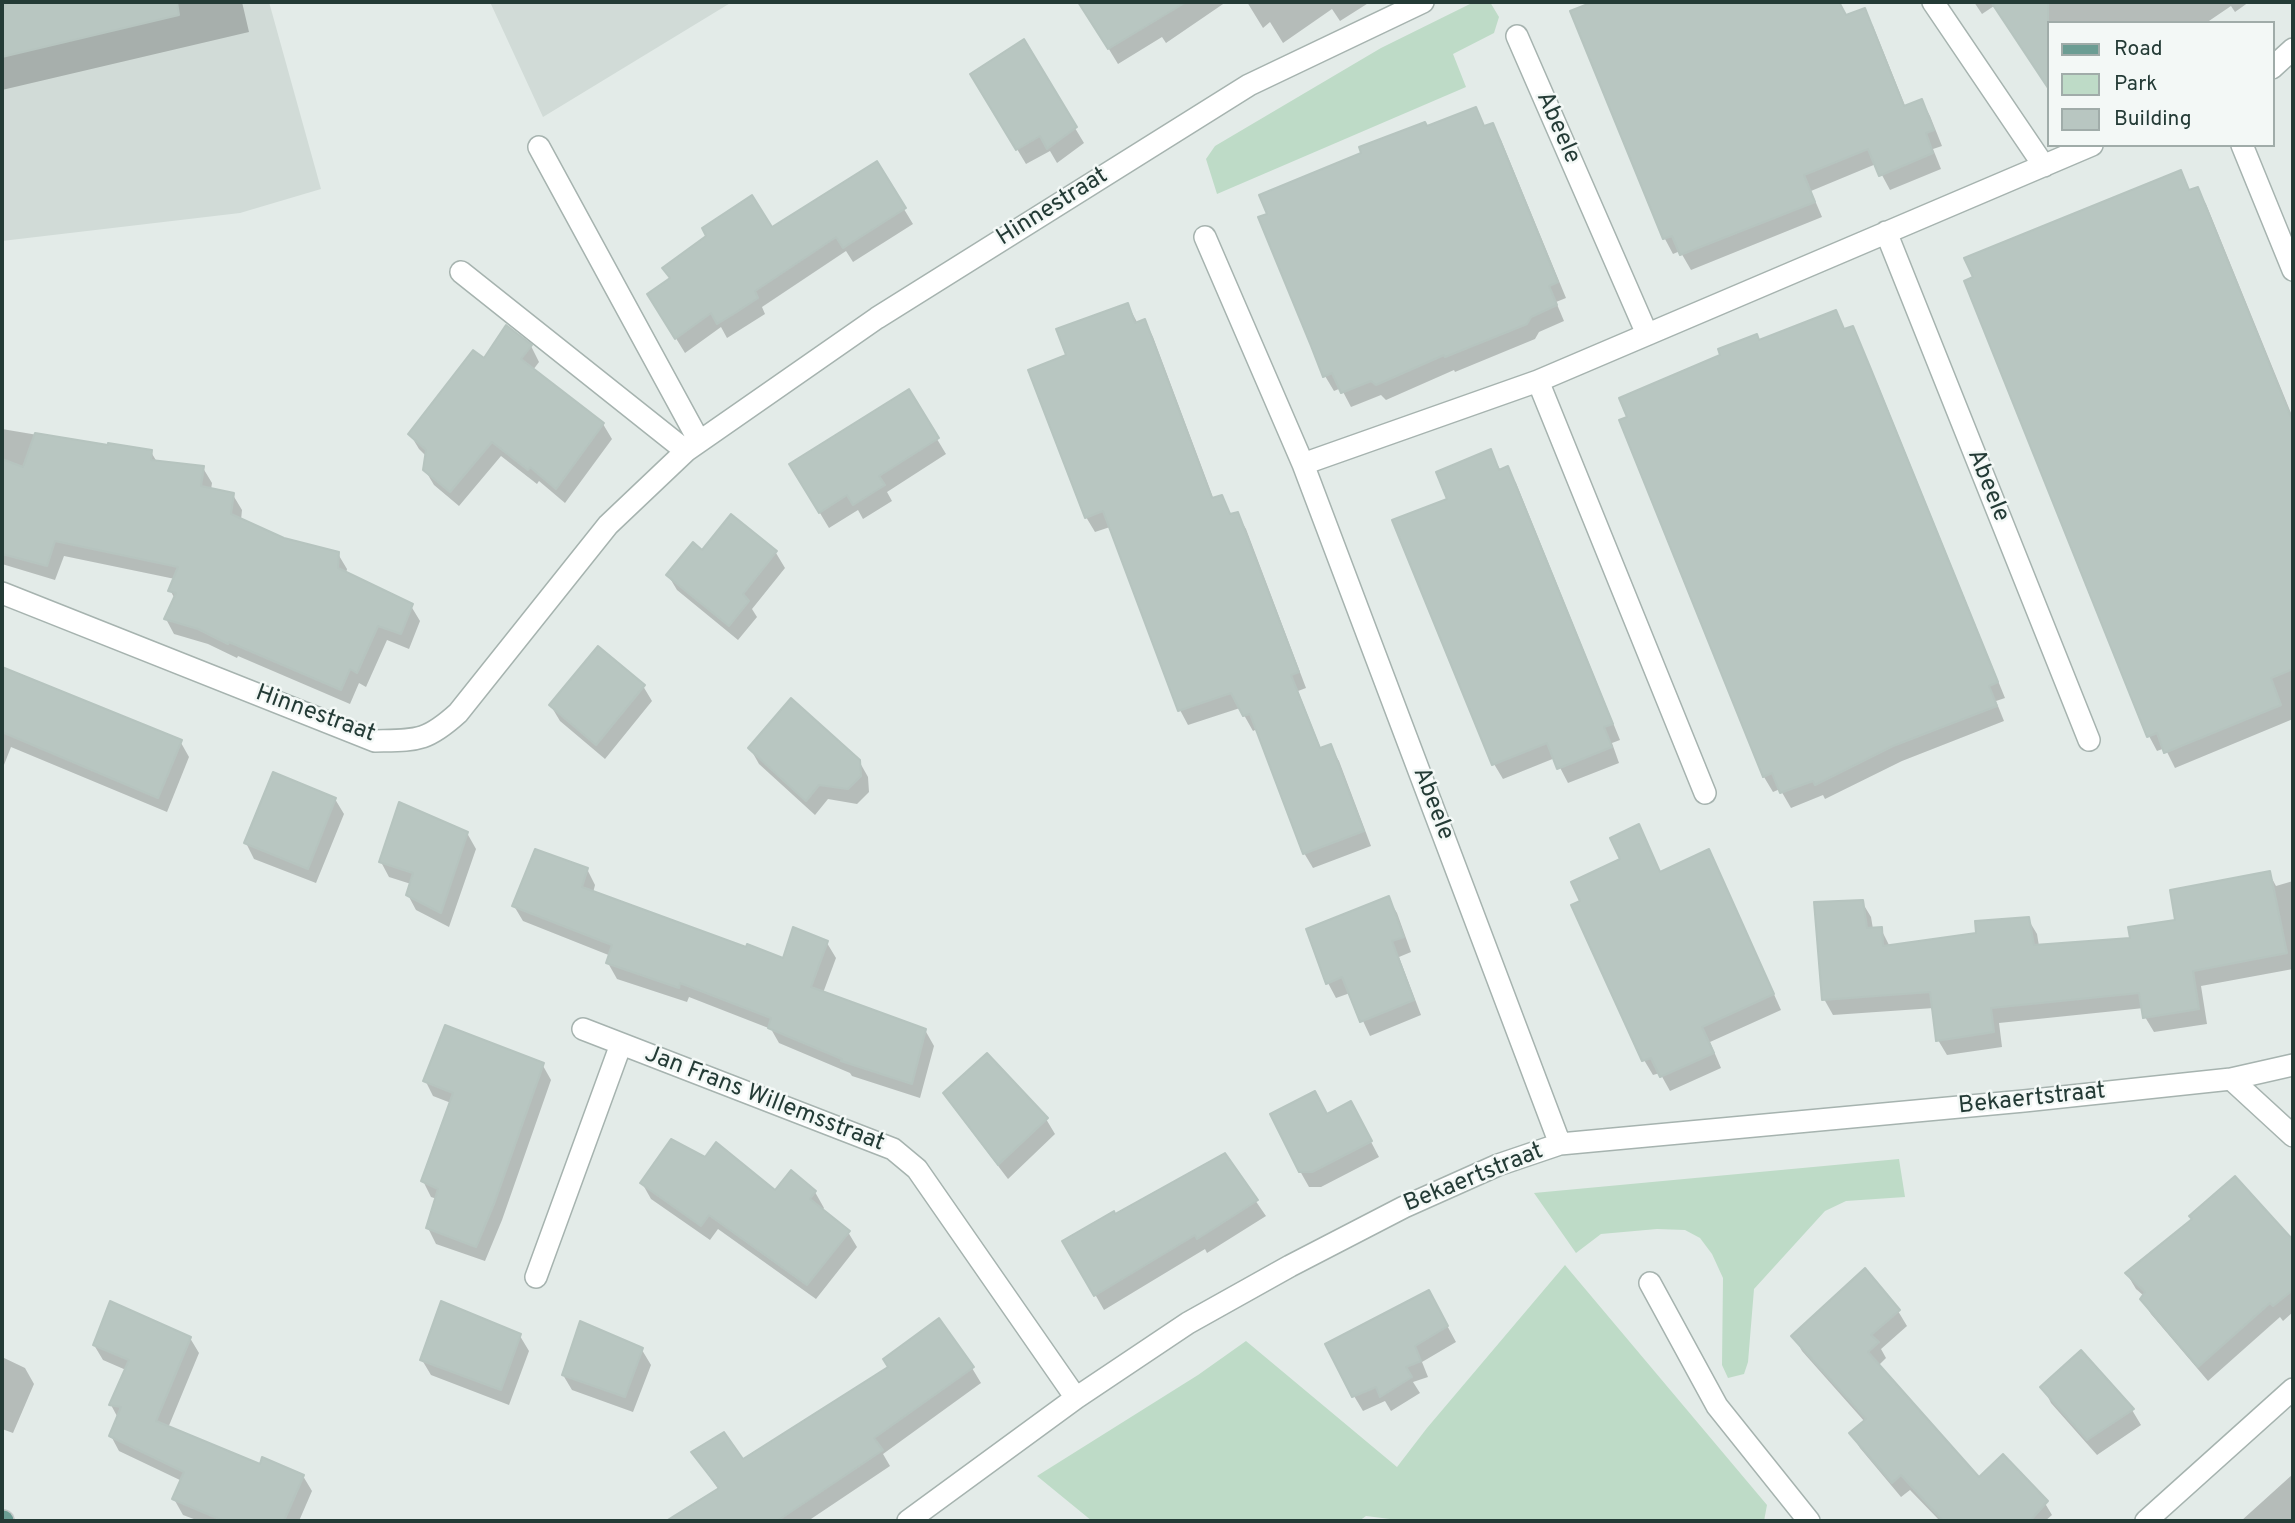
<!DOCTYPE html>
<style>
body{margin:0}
#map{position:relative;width:2295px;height:1523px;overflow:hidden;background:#e3ebe8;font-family:Overpass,sans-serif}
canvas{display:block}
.frame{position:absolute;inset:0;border:4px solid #243b36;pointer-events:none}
.legend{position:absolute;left:2047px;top:21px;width:228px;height:126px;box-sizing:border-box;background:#f3f8f6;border:2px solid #a0aca9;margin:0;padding:9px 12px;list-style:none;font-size:21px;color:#243b36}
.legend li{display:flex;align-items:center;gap:14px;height:35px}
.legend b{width:35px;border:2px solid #a0aca9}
</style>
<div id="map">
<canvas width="2295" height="1523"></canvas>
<div class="frame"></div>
<ul class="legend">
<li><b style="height:9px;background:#6b9d93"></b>Road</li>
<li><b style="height:19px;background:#bedbc7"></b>Park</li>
<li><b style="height:19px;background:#b8c6c1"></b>Building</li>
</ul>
</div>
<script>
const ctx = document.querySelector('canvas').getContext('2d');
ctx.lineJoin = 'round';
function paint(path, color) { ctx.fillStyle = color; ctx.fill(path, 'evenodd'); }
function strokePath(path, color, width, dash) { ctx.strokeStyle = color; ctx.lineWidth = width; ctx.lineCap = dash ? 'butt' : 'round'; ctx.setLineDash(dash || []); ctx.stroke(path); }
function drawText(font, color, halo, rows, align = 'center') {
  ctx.font = font + ' Overpass,sans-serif'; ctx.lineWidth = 5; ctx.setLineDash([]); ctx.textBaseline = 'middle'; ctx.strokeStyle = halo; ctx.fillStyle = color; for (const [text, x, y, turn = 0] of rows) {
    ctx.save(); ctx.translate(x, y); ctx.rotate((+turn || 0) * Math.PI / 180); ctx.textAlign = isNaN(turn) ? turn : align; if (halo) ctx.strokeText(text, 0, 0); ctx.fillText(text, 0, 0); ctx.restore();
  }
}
const built = new Path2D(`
 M 2,2 L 269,2 L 321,189 L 240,213 L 2,241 Z
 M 490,2 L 732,2 L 543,117 Z`);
const green = new Path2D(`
 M 1474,2 L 1490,2 L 1499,17 L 1494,33 L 1453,54 L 1466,87 L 1217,194 L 1206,159 L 1215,146 L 1381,48 Z
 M 1899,1159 L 1905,1197 L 1846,1201 L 1825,1211 L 1754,1289 L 1748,1362 L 1744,1374 L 1728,1378 L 1722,1365 L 1723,1278 L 1712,1254 L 1700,1238 L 1685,1230 L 1657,1229 L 1601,1234 L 1576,1253 L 1534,1193 Z
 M 1565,1265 L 1767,1505 L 1764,1521 L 1394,1521 L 1390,1519 L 1366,1516 L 1359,1521 L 1092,1521 L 1037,1476 L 1198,1375 L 1246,1341 L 1397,1467 L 1427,1428 Z`);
const shadow = new Path2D(`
 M 2,2 L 242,2 L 249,32 L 2,90 Z
 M 1080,2 L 1226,2 L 1166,43 L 1162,37 L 1118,64 Z
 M 1247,2 L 1370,2 L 1340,21 L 1332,9 L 1283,43 L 1270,22 L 1263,28 Z
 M 1597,2 L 1840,2 L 1846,17 L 1864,10 L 1873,26 L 1906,108 L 1922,101 L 1930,116 L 1942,146 L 1933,149 L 1941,169 L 1890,190 L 1876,164 L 1811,191 L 1822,217 L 1691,270 L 1680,251 L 1673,254 L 1665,239 L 1573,12 Z
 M 1974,2 L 2249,2 L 2235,12 L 2231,6 L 2206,23 L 2048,23 L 2048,87 L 1994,6 L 1982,14 Z
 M 1023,42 L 1084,143 L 1057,163 L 1050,151 L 1026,164 L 972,74 Z
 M 1475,109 L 1485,128 L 1492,125 L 1501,140 L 1566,298 L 1556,302 L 1564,321 L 1539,332 L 1535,339 L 1455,372 L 1454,370 L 1386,400 L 1381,395 L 1351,407 L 1341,388 L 1334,391 L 1325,376 L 1427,128 Z
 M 876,163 L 913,224 L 853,262 L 846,251 L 762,307 L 765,314 L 727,338 L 721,327 L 685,353 L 658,309 L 670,280 L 664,268 L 708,236 L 772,230 Z
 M 2180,172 L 2190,191 L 2197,189 L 2206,204 L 2293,418 L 2293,719 L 2175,768 L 2165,748 L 2157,751 L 2149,736 Z
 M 1128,305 L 1138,324 L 1145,321 L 1153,337 L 1214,500 L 1221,497 L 1232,516 L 1237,514 L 1246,529 L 1306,688 L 1298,691 L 1321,749 L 1330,746 L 1339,761 L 1371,846 L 1313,868 L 1304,853 L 1257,729 L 1253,731 L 1240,708 L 1188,725 L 1180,710 L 1110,527 L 1095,532 L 1086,517 L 1069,356 Z
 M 1835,312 L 1845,330 L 1852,328 L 1878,385 L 2005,698 L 1996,701 L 2004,721 L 1902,761 L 1825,799 L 1823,795 L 1791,808 L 1780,789 L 1773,792 L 1764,777 L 1621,421 L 1759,342 Z
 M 531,346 L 539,362 L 533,370 L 603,424 L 612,439 L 565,503 L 539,481 L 537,484 L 501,456 L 459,506 L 434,485 L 425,470 L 427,457 L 419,449 L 410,434 L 484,360 Z
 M 908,391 L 946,454 L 887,492 L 892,501 L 863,519 L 858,510 L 829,528 L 800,480 Z
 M 2,429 L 109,447 L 151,452 L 157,462 L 203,468 L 212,483 L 211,490 L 233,495 L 242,510 L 241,520 L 283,540 L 338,554 L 347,569 L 346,574 L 411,606 L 420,621 L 409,649 L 387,640 L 366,687 L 359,683 L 350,704 L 238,656 L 237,658 L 208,644 L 174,634 L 166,619 L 175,599 L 170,590 L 175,579 L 64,556 L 55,580 L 2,564 Z
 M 1490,452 L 1501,471 L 1507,468 L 1516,483 L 1620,740 L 1612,743 L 1619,763 L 1568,783 L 1555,758 L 1503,779 L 1494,764 L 1394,521 L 1449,500 Z
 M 731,516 L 776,553 L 785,568 L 752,609 L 757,617 L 738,640 L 677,590 L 668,575 L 702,552 Z
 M 2,669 L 180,741 L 189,757 L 167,812 L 11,747 L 2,770 Z
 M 643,686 L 652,701 L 605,759 L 560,721 L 551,706 Z
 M 750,748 L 859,761 L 868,777 L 869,792 L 857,804 L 828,799 L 815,815 L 759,764 Z
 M 335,799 L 344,814 L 316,883 L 254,859 L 246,843 Z
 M 1638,827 L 1661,873 L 1709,851 L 1717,866 L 1781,1010 L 1710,1042 L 1721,1068 L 1670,1091 L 1660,1073 L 1653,1075 L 1644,1060 L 1573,906 L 1582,902 L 1622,860 Z
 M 467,833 L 476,849 L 449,927 L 416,910 L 408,895 L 411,884 L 389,877 L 381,862 Z
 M 587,869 L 595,885 L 593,893 L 747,949 L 784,960 L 827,943 L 836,958 L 823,993 L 925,1030 L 934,1046 L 920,1098 L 852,1076 L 850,1073 L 779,1043 L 771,1029 L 689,997 L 687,1002 L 617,979 L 608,963 L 611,956 L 523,921 L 514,906 Z
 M 2269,873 L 2276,886 L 2293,881 L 2293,969 L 2201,986 L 2207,1024 L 2154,1032 L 2145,1017 L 2144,1008 L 1999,1023 L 2002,1047 L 1947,1055 L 1938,1040 L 1934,1008 L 1833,1015 L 1824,999 L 1862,902 L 1871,917 L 1873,929 L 1881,929 L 1890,947 L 1978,935 L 2028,919 L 2037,934 L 2039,946 L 2132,940 L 2177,922 Z
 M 1388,898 L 1397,913 L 1411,952 L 1399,957 L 1421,1015 L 1370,1036 L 1350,993 L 1336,998 L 1328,983 Z
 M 542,1064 L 551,1080 L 502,1220 L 485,1261 L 436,1244 L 428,1228 L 437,1199 L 431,1197 L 423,1181 L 451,1103 L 433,1096 L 425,1080 Z
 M 945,1093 L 1046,1119 L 1055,1134 L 1008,1179 L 954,1108 Z
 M 1327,1116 L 1359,1119 L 1379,1157 L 1321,1187 L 1309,1187 L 1300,1171 Z
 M 1224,1155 L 1266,1216 L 1207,1253 L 1205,1249 L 1104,1310 L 1065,1242 Z
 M 2235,1179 L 2293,1243 L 2293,1312 L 2283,1321 L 2280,1317 L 2208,1381 L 2151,1314 L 2142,1299 L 2144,1296 L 2136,1289 L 2127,1274 L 2193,1220 Z
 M 642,1183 L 776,1193 L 815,1192 L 824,1208 L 822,1211 L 848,1232 L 857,1247 L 816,1299 L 718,1229 L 710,1240 L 651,1199 Z
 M 1437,1307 L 1456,1342 L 1422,1362 L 1428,1377 L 1413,1382 L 1420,1393 L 1391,1411 L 1385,1401 L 1363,1411 L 1354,1396 Z
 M 1898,1311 L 1907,1326 L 1881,1349 L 1886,1358 L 1878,1366 L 1979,1479 L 2043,1500 L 2052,1515 L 2045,1521 L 1940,1521 L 1910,1490 L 1901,1497 L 1860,1448 L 1851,1433 L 1865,1422 L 1802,1351 L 1794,1336 Z
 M 520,1336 L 529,1351 L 509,1405 L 431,1375 L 422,1360 Z
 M 190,1338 L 199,1353 L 168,1428 L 261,1466 L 303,1476 L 312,1491 L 299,1521 L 199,1521 L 183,1515 L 174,1499 L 182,1481 L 119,1451 L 111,1436 L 118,1418 L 111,1405 L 126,1370 L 103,1360 L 94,1345 Z
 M 642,1350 L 651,1365 L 633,1412 L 572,1390 L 563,1375 Z
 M 2081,1352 L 2132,1410 L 2141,1425 L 2097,1455 L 2051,1403 L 2043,1387 Z
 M 2,1357 L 25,1368 L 34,1384 L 13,1433 L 2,1429 Z
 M 972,1368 L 981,1383 L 883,1454 L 890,1466 L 808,1521 L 670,1521 L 719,1490 L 693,1453 L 742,1461 Z
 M 2293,1474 L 2293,1521 L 2241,1521 Z`);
const building = new Path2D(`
 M 2,2 L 177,2 L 179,15 L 2,57 Z
 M 1078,2 L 1186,2 L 1108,49 Z
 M 1593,2 L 1839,2 L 1846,15 L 1865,8 L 1904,106 L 1922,99 L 1934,130 L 1926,133 L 1933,153 L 1879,176 L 1868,149 L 1804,175 L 1815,202 L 1680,255 L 1672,236 L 1663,239 L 1570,11 Z
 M 1991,2 L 2048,2 L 2048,88 Z
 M 1024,39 L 1077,127 L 1047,149 L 1040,136 L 1016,150 L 970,74 Z
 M 1476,107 L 1484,126 L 1493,123 L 1558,282 L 1549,286 L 1557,305 L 1531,317 L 1527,324 L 1445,357 L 1444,355 L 1376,385 L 1371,381 L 1341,393 L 1332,373 L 1323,377 L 1311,346 L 1258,217 L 1267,214 L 1259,195 L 1361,153 L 1359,147 L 1425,122 L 1427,126 Z
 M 877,161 L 906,208 L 843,248 L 836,237 L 755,291 L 758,298 L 735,313 L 717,324 L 711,313 L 675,339 L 647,294 L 670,278 L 662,268 L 706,236 L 702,228 L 752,195 L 772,227 Z
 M 2181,170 L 2189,190 L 2198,187 L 2293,422 L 2293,669 L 2271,678 L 2281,705 L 2164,753 L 2157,733 L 2147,737 L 1964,281 L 1973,277 L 1964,258 Z
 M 1128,303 L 1135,323 L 1145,319 L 1212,498 L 1222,495 L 1230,514 L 1238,512 L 1299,672 L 1291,675 L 1320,748 L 1331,744 L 1364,831 L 1303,854 L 1250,714 L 1243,716 L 1231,693 L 1178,711 L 1103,511 L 1085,518 L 1028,370 L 1066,355 L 1056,329 Z
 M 1836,310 L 1844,329 L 1853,326 L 1870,367 L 1998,682 L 1989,686 L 1997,706 L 1893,746 L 1815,785 L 1813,781 L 1780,793 L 1772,773 L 1763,777 L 1619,420 L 1627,417 L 1619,398 L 1720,355 L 1718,349 L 1757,334 L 1759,340 Z
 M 506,325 L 532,345 L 521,359 L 604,423 L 556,489 L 530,467 L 528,470 L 492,442 L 450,492 L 423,470 L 426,450 L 408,434 L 473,350 L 484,358 Z
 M 909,389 L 939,438 L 879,476 L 885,485 L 853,505 L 847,495 L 819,513 L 789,464 Z
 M 35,433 L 108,445 L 108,443 L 152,450 L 151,460 L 204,466 L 201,486 L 234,493 L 231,514 L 284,538 L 339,552 L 338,568 L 413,604 L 401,634 L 378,626 L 357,673 L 350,669 L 341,690 L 229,642 L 228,644 L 198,629 L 164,619 L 176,593 L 168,591 L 178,567 L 55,541 L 47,566 L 2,554 L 2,459 L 23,467 Z
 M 1491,449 L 1499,470 L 1508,466 L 1613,724 L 1604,727 L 1612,747 L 1557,769 L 1547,743 L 1492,765 L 1392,520 L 1447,499 L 1436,472 Z
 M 731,514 L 777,551 L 743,594 L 749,601 L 729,626 L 666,575 L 693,542 L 702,550 Z
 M 598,646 L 645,685 L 596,745 L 549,705 Z
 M 2,667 L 182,740 L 158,798 L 2,732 Z
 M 791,698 L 860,760 L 861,776 L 848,789 L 819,785 L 806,801 L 748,748 Z
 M 273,772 L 336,798 L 308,869 L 244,843 Z
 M 399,802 L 468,832 L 441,913 L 406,895 L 413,873 L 379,862 Z
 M 1639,824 L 1660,872 L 1709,849 L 1774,994 L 1702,1027 L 1714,1053 L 1660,1077 L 1651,1058 L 1642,1061 L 1571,905 L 1580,901 L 1571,882 L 1620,859 L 1610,838 Z
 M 535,849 L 588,868 L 582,887 L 746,947 L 747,944 L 783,958 L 793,927 L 828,941 L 811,987 L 926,1029 L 912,1084 L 841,1061 L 842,1059 L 768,1028 L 771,1018 L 680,983 L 679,988 L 606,963 L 612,945 L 512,906 Z
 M 2270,871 L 2287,953 L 2193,971 L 2199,1009 L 2143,1018 L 2139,993 L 1991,1008 L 1994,1032 L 1936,1041 L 1930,992 L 1822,1000 L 1814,902 L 1863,900 L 1867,928 L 1882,927 L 1883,946 L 1976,933 L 1975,921 L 2029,917 L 2034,945 L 2130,938 L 2128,927 L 2175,920 L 2170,890 Z
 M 1389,896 L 1404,937 L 1392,941 L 1414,1000 L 1360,1022 L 1342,977 L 1326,984 L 1306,929 Z
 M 445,1025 L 544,1063 L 494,1204 L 476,1247 L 426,1228 L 438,1189 L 421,1181 L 453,1093 L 423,1081 Z
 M 987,1053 L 1048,1118 L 998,1165 L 943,1093 Z
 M 1315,1091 L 1327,1114 L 1351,1101 L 1372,1141 L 1312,1172 L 1299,1172 L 1270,1114 Z
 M 671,1139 L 705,1157 L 716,1142 L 775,1190 L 791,1170 L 816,1191 L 810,1199 L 850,1231 L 807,1285 L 709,1215 L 701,1226 L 640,1183 Z
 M 1225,1153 L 1258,1200 L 1197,1239 L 1195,1235 L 1094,1296 L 1062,1241 L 1114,1211 L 1115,1214 Z
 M 2235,1176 L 2293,1240 L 2293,1290 L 2273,1306 L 2270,1303 L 2198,1367 L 2140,1299 L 2145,1292 L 2125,1273 L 2192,1219 L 2189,1216 Z
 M 1865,1268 L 1900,1310 L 1871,1335 L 1879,1342 L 1868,1352 L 1979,1477 L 2003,1454 L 2048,1501 L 2030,1521 L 1943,1521 L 1901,1475 L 1892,1483 L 1849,1433 L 1866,1419 L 1791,1336 Z
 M 1429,1290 L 1448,1326 L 1415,1346 L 1421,1361 L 1406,1367 L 1412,1377 L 1380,1397 L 1376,1387 L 1352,1397 L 1325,1344 Z
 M 110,1301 L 191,1337 L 156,1421 L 260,1464 L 262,1457 L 304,1475 L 284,1521 L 224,1521 L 172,1499 L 184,1472 L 109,1436 L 121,1407 L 109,1405 L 129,1360 L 93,1345 Z
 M 441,1301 L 521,1334 L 501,1390 L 420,1360 Z
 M 939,1318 L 974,1367 L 874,1438 L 883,1450 L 777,1521 L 666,1521 L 719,1488 L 691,1452 L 724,1432 L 743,1459 L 888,1367 L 883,1359 Z
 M 580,1321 L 643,1348 L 625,1397 L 562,1375 Z
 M 2081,1350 L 2134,1409 L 2087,1440 L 2040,1387 Z`);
const minor = new Path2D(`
 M 1933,2 L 2044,166
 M 1517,36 L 1647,334
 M 2272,68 L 2293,49
 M 2242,145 L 2293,270
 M 539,147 L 699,441
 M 1886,232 L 2089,740
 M 1205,237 L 1303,464 L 1560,1144
 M 461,272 L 686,451
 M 1538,381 L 1705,793
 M 1303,464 L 1538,381 L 2092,145
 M 2,593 L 375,741 C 417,740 426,742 458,713 L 608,525 L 686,451 L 877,318 L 1249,85 L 1423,2
 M 583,1029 L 893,1149 L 917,1169 L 1076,1398
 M 2231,1079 L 2293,1136
 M 536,1277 L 621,1044
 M 1650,1283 L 1717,1406 L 1809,1521
 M 908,1521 L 1076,1398 L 1188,1323 L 1290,1266 L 1404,1207 L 1498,1165 L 1560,1144 L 2024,1101 L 2231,1079 L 2293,1065
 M 2146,1521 L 2293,1389`);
const major = new Path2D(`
 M 2,1521 L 3,1521`);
const streetNames = [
 ["Abeele",1557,128,66],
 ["Hinnestraat",1053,208,-32],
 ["Abeele",1987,486,68],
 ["Hinnestraat",315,715,20],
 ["Abeele",1432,804,69],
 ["Jan Frans Willemsstraat",764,1100,21],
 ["Bekaertstraat",2032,1100,-6],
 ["Bekaertstraat",1474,1179,-22]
];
paint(built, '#d1dbd7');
paint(green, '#bedbc7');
paint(shadow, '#0003');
paint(building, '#b8c6c1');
strokePath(building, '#b6c4bf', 2);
strokePath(minor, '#a6b3af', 24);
strokePath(major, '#c2c8c7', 24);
strokePath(minor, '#fff', 21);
strokePath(major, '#6b9d93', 21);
drawText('24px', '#243b36', '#f3f8f6', streetNames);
</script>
